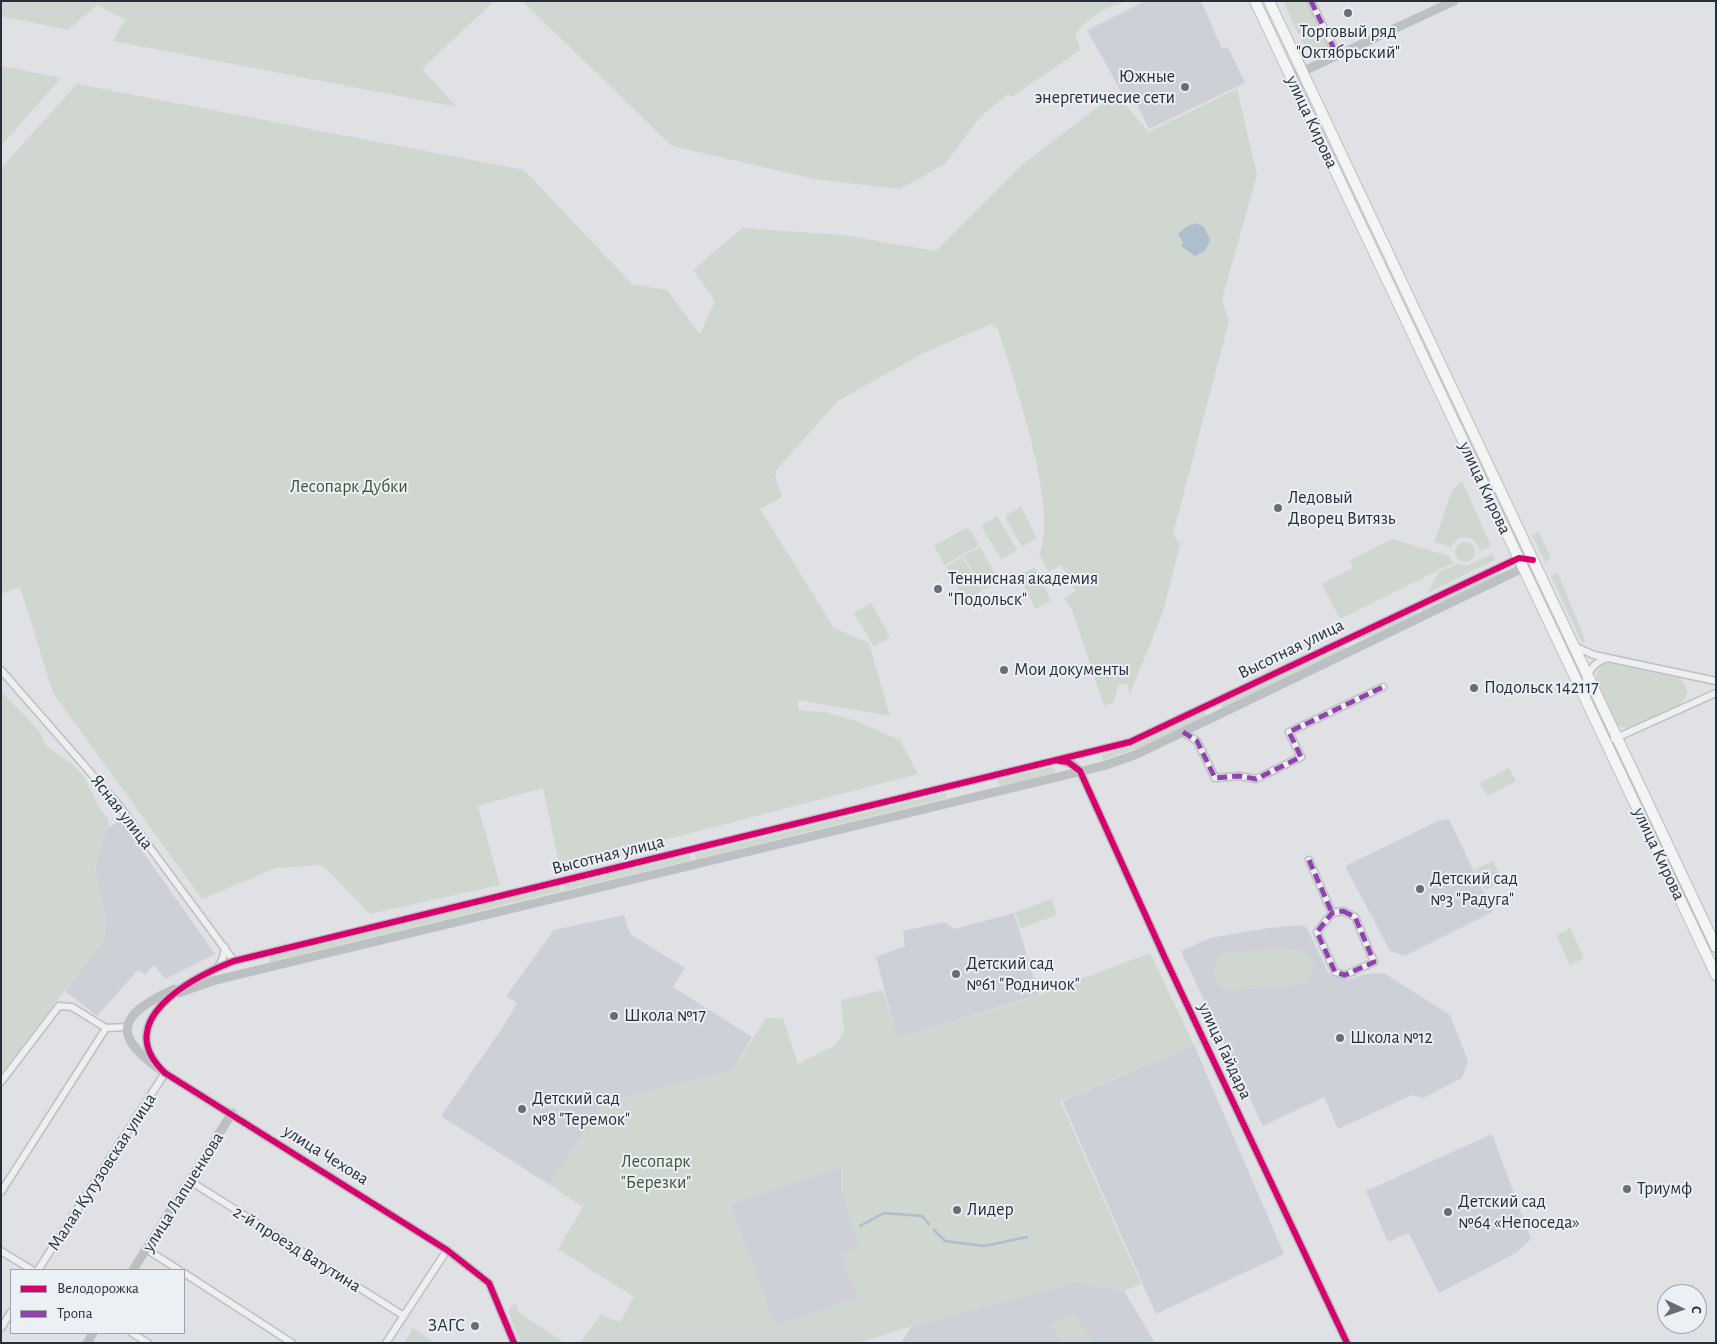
<!DOCTYPE html>
<meta charset="utf-8">
<style>
body{margin:0}
#map{position:relative;width:1717px;height:1344px;overflow:hidden;background:#dfe1e4;font-family:"Alegreya Sans",sans-serif}
canvas{display:block}
.frame{position:absolute;inset:0;border:2px solid #282f3b;pointer-events:none}
.legend{position:absolute;left:10px;top:1269px;width:175px;height:65px;box-sizing:border-box;background:#eceff4;border:1px solid #9ea2aa;margin:0;padding:6px 9px;list-style:none;font-size:15px;color:#282f3b}
.legend li{display:flex;align-items:center;gap:10px;height:25px}
.legend b{width:25px;border:1px solid #9ea2aa}
.north{position:absolute;left:1657px;top:1284px;width:50px;height:50px;box-sizing:border-box;background:#eceff4;border:1px solid #9ea2aa;border-radius:50%;rotate:93deg;font-size:14px;font-weight:700;line-height:20px;text-align:center;color:#282f3b}
.north::after{content:'';display:block;margin:auto;width:18px;height:22px;background:#686d76;clip-path:polygon(50% 0,100% 100%,50% 72%,0 100%)}
</style>
<div id="map">
<canvas width="1717" height="1344"></canvas>
<div class="frame"></div>
<ul class="legend">
<li><b style="height:6px;background:#d6006c"></b>Велодорожка</li>
<li><b style="height:6px;background:#8e44ad"></b>Тропа</li>
</ul>
<div class="north">С</div>
</div>
<script>
const ctx = document.querySelector('canvas').getContext('2d');
ctx.lineJoin = 'round';
function paint(path, color) { ctx.fillStyle = color; ctx.fill(path, 'evenodd'); }
function strokePath(path, color, width, dash) { ctx.strokeStyle = color; ctx.lineWidth = width; ctx.lineCap = dash ? 'butt' : 'round'; ctx.setLineDash(dash || []); ctx.stroke(path); }
function drawText(font, color, halo, rows, align = 'center') {
  ctx.font = font + ' "Alegreya Sans",sans-serif'; ctx.lineWidth = 4; ctx.setLineDash([]); ctx.textBaseline = 'middle'; ctx.strokeStyle = halo; ctx.fillStyle = color; for (const [text, x, y, turn = 0] of rows) {
    ctx.save(); ctx.translate(x, y); ctx.rotate((+turn || 0) * Math.PI / 180); ctx.textAlign = isNaN(turn) ? turn : align; if (halo) ctx.strokeText(text, 0, 0); ctx.fillText(text, 0, 0); ctx.restore();
  }
}
const built = new Path2D(`
 M 1145,1 L 1201,1 L 1222,49 L 1228,47 L 1245,83 L 1149,129 L 1131,92 L 1123,95 L 1087,30 Z
 M 1449,819 L 1493,912 L 1405,956 L 1390,951 L 1345,866 L 1438,821 Z
 M 122,822 L 215,954 L 165,979 L 154,965 L 145,975 L 138,970 L 97,1016 L 65,991 L 104,939 L 106,920 L 95,868 L 105,830 L 116,823 Z
 M 1014,913 L 1039,995 L 897,1038 L 876,957 L 905,946 L 903,931 L 945,922 L 954,929 Z
 M 624,915 L 630,934 L 685,968 L 673,987 L 752,1037 L 733,1070 L 603,1103 L 550,1185 L 441,1116 L 501,1030 L 517,1003 L 506,996 L 554,930 Z
 M 1303,925 L 1307,928 L 1329,974 L 1348,980 L 1364,974 L 1384,973 L 1450,1015 L 1468,1061 L 1462,1078 L 1423,1098 L 1412,1095 L 1338,1129 L 1324,1097 L 1263,1126 L 1181,951 L 1210,938 L 1268,928 Z
 M 1194,1045 L 1284,1254 L 1156,1314 L 1062,1101 Z
 M 1492,1134 L 1531,1239 L 1516,1253 L 1439,1293 L 1409,1233 L 1388,1242 L 1366,1191 Z
 M 841,1167 L 841,1189 L 860,1248 L 842,1255 L 858,1298 L 775,1326 L 730,1204 Z
 M 1076,1282 L 1124,1291 L 1155,1343 L 901,1343 L 912,1326 Z`);
const green = new Path2D(`
 M 1,1 L 494,1 L 422,69 L 457,107 L 113,41 L 125,20 L 97,5 L 68,30 L 1,16 Z
 M 522,1 L 1127,1 L 1105,9 L 1085,23 L 1075,34 L 1080,50 L 1012,97 L 1008,94 L 980,117 L 945,164 L 900,189 L 814,179 L 672,146 Z
 M 1283,1 L 1308,1 L 1320,24 L 1298,34 Z
 M 1323,30 L 1331,47 L 1315,54 L 1310,53 L 1301,40 Z
 M 1,66 L 61,78 L 1,146 Z
 M 77,84 L 524,170 L 632,284 L 667,290 L 700,334 L 715,301 L 693,270 L 742,228 L 843,235 L 936,251 L 1023,164 L 1116,93 L 1148,132 L 1237,89 L 1257,175 L 1222,299 L 1229,321 L 1173,534 L 1180,545 L 1163,612 L 1130,694 L 1127,684 L 1118,685 L 1114,702 L 1104,706 L 1072,610 L 1064,598 L 1076,591 L 1061,565 L 1049,572 L 1039,555 C 1060,509 1013,380 998,329 L 992,324 L 925,352 L 838,401 L 777,469 L 775,476 L 782,497 L 760,509 L 834,628 L 869,643 L 890,716 L 798,700 L 798,710 L 825,712 L 853,720 L 900,740 L 918,774 L 560,867 L 543,788 L 478,806 L 500,885 L 370,914 L 322,865 L 276,868 L 202,899 L 53,693 L 20,587 L 1,594 L 1,168 Z
 M 1462,481 L 1491,546 L 1480,551 C 1476,535 1460,532 1451,547 L 1434,542 L 1452,490 Z
 M 1021,507 L 1037,538 L 1022,547 L 1005,516 Z
 M 997,516 L 1017,550 L 1001,559 L 981,526 Z
 M 968,527 L 979,545 L 945,565 L 934,546 Z
 M 1539,532 L 1551,558 L 1545,562 L 1532,535 Z
 M 1392,539 L 1449,556 L 1453,563 L 1340,619 L 1322,584 L 1353,568 L 1350,560 Z
 M1455 552a10 10 0 1 1 20 0a10 10 0 1 1-20 0Z
 M 980,547 L 999,581 L 983,590 L 963,556 Z
 M 1492,554 L 1495,560 L 1427,593 L 1439,572 L 1458,564 L 1467,566 Z
 M 962,557 L 982,591 L 966,600 L 946,567 Z
 M 1035,567 L 1051,601 L 1035,609 L 1019,575 Z
 M 1499,572 L 1501,576 L 1423,613 L 1421,609 Z
 M 1558,573 L 1586,642 L 1582,643 L 1551,576 Z
 M 871,603 L 890,637 L 874,647 L 854,613 Z
 M 1416,611 L 1418,615 L 1358,641 L 1358,638 Z
 M 1343,646 L 1345,647 L 1345,650 L 1223,708 L 1221,707 L 1221,704 Z
 M 1610,663 L 1679,678 C 1703,699 1667,712 1652,719 C 1645,722 1636,728 1630,728 C 1626,728 1621,727 1618,726 C 1610,710 1579,666 1610,663 Z
 M 1,691 L 39,731 L 46,746 L 72,764 L 83,775 L 102,812 L 108,818 L 109,827 L 105,830 L 108,835 L 103,837 L 95,868 L 106,920 L 104,939 L 1,1074 Z
 M 1204,712 L 1207,717 L 1136,749 L 1103,760 L 1102,755 L 1135,744 Z
 M 1052,767 L 1056,769 L 1053,773 L 1001,786 L 997,783 L 999,779 Z
 M 1509,768 L 1516,781 L 1487,796 L 1480,783 Z
 M 945,793 L 947,798 L 696,859 L 695,854 Z
 M 690,855 L 691,860 L 566,890 L 564,885 Z
 M 1493,861 L 1503,881 L 1485,890 L 1475,869 Z
 M 559,886 L 560,891 L 270,962 L 269,957 Z
 M 1052,899 L 1057,915 L 1021,928 L 1015,912 Z
 M 1570,928 L 1584,958 L 1570,965 L 1556,935 Z
 M 1289,948 C 1310,950 1322,966 1306,984 L 1228,991 C 1209,984 1209,962 1226,953 Z
 M 1150,953 L 1194,1045 L 1060,1101 L 1141,1284 L 1124,1291 L 1076,1282 L 912,1326 L 859,1343 L 580,1343 L 601,1315 L 620,1322 L 634,1297 L 558,1249 L 583,1207 L 550,1185 L 603,1102 L 733,1070 L 766,1018 L 783,1018 L 798,1064 L 835,1045 L 844,1032 L 841,1000 L 883,990 L 897,1038 L 1029,999 ZM 841,1167 L 841,1189 L 860,1248 L 842,1255 L 858,1298 L 775,1326 L 730,1204 Z
 M 513,1304 L 517,1305 L 518,1312 L 561,1340 L 562,1343 L 520,1343 L 508,1311 Z
 M 1075,1312 L 1092,1343 L 1061,1343 L 1051,1326 Z
 M 413,1328 L 436,1343 L 404,1343 Z`);
const water = new Path2D(`
 M 1196,223 L 1204,227 L 1210,240 L 1205,251 L 1195,256 L 1181,246 L 1183,242 L 1178,234 L 1186,227 Z`);
const stream = new Path2D(`
 M 860,1226 L 884,1213 L 922,1216 L 929,1224
 M 934,1230 L 945,1241 L 984,1246 L 1027,1237`);
const street = new Path2D(`
 M 1311,1 L 1337,55
 M 1574,646 L 1594,655 L 1716,681
 M 1,670 L 117,803 L 234,961
 M 1582,692 C 1586,677 1591,661 1609,658
 M 1183,732 L 1197,741 L 1215,778 L 1239,776 L 1256,779 L 1301,757 L 1289,732 L 1383,687
 M 1614,739 L 1716,693
 M 1309,860 L 1332,913
 M 1343,911 L 1355,917 L 1374,962 L 1345,975 L 1335,972 L 1317,932 L 1332,913 Z
 M 218,967 L 223,958 L 225,947
 M 1,1082 L 59,1006 L 72,1007 L 106,1028 L 127,1027
 M 190,1181 L 404,1316
 M 1,1192 L 106,1028
 M 146,1249 L 179,1270
 M 1,1251 L 32,1270
 M 38,1270 L 165,1073
 M 184,1273 L 292,1343
 M 1,1328 L 11,1312
 M 132,1333 L 148,1343
 M 386,1343 L 447,1250`);
const secondary = new Path2D(`
 M 1291,77 L 1454,1
 M 1062,761 L 1074,765 L 1080,771 L 1164,956 L 1347,1343
 M 174,989 C 116,1016 111,1036 165,1073 L 447,1250 L 489,1283 L 514,1343
 M 178,993 L 216,980 L 1103,766 L 1135,755 L 1527,566
 M 165,1073 C 110,1021 191,978 234,961 L 1130,742 L 1519,558 L 1533,560
 M 133,1270 L 232,1113
 M 87,1343 L 93,1333`);
const primary = new Path2D(`
 M 1255,1 L 1716,975
 M 1269,1 L 1716,947`);
const quiet = new Path2D(`
 M 1311,1 L 1337,55
 M 1183,732 L 1197,741 L 1215,778 L 1239,776 L 1256,779 L 1301,757 L 1289,732 L 1383,687
 M 1309,860 L 1332,913
 M 1343,911 L 1355,917 L 1374,962 L 1345,975 L 1335,972 L 1317,932 L 1332,913 Z`);
const cycleway = new Path2D(`
 M 1059,761 L 1068,762 L 1080,771 L 1164,956 L 1347,1343
 M 514,1343 L 489,1283 L 447,1250 L 165,1073 C 110,1021 191,978 234,961 L 1130,742 L 1519,558 L 1533,560`);
const markers = [
 [1348,13,5,"#686d76"],
 [1185,87,5,"#686d76"],
 [1278,508,5,"#686d76"],
 [938,589,5,"#686d76"],
 [1004,670,5,"#686d76"],
 [1474,688,5,"#686d76"],
 [1420,889,5,"#686d76"],
 [956,974,5,"#686d76"],
 [614,1016,5,"#686d76"],
 [1340,1038,5,"#686d76"],
 [522,1109,5,"#686d76"],
 [1627,1189,5,"#686d76"],
 [957,1210,5,"#686d76"],
 [1448,1212,5,"#686d76"],
 [475,1326,5,"#686d76"]
];
const poiNames = [
 ["Торговый ряд",1348,32,"center"],
 ["\"Октябрьский\"",1348,53,"center"],
 ["Южные",1175,77,"right"],
 ["энергетичесие сети",1175,98,"right"],
 ["Ледовый",1288,498],
 ["Дворец Витязь",1288,519],
 ["Теннисная академия",948,579],
 ["\"Подольск\"",948,600],
 ["Мои документы",1014,670],
 ["Подольск 142117",1484,688],
 ["Детский сад",1430,879],
 ["№3 \"Радуга\"",1430,900],
 ["Детский сад",966,964],
 ["№61 \"Родничок\"",966,985],
 ["Школа №17",624,1016],
 ["Школа №12",1350,1038],
 ["Детский сад",532,1099],
 ["№8 \"Теремок\"",532,1120],
 ["Триумф",1637,1189],
 ["Детский сад",1458,1202],
 ["№64 «Непоседа»",1458,1223],
 ["Лидер",967,1210],
 ["ЗАГС",465,1326,"right"]
];
const streetNames = [
 ["улица Кирова",1312,122,65],
 ["улица Кирова",1485,488,65],
 ["Высотная улица",1291,649,-26],
 ["Ясная улица",122,812,52],
 ["улица Кирова",1659,854,65],
 ["Высотная улица",608,855,-14],
 ["улица Гайдара",1225,1051,65],
 ["улица Чехова",326,1155,32],
 ["Малая Кутузовская улица",102,1172,-57],
 ["улица Лапшенкова",183,1192,-58],
 ["2-й проезд Ватутина",297,1249,32]
];
const parkNames = [
 ["Лесопарк Дубки",349,487],
 ["Лесопарк",656,1162],
 ["\"Березки\"",656,1183]
];
paint(built, '#cdd1d7');
paint(green, '#d0d7d0');
paint(water, '#afbecd');
strokePath(stream, '#afbecd', 2.5);
strokePath(street, '#bdbfc2', 9);
strokePath(primary, '#bcbec1', 12);
strokePath(street, '#eeeff0', 6);
strokePath(secondary, '#bdc0c3', 9);
strokePath(primary, '#f3f4f4', 10);
strokePath(quiet, '#8e44ad', 5, [10, 5]);
strokePath(cycleway, '#d6006c', 6);
for (const [x, y, r, color] of markers) { const dot = new Path2D(); dot.arc(x, y, r, 0, 2 * Math.PI); ctx.fillStyle = color; ctx.fill(dot); strokePath(dot, '#eceff4', 2); }
drawText('18px', '#282f3b', '#eceff4', poiNames, 'left');
drawText('18px', '#282f3b', '#eceff4', streetNames);
drawText('18px', '#3d5536', '#eceff4', parkNames);
</script>
